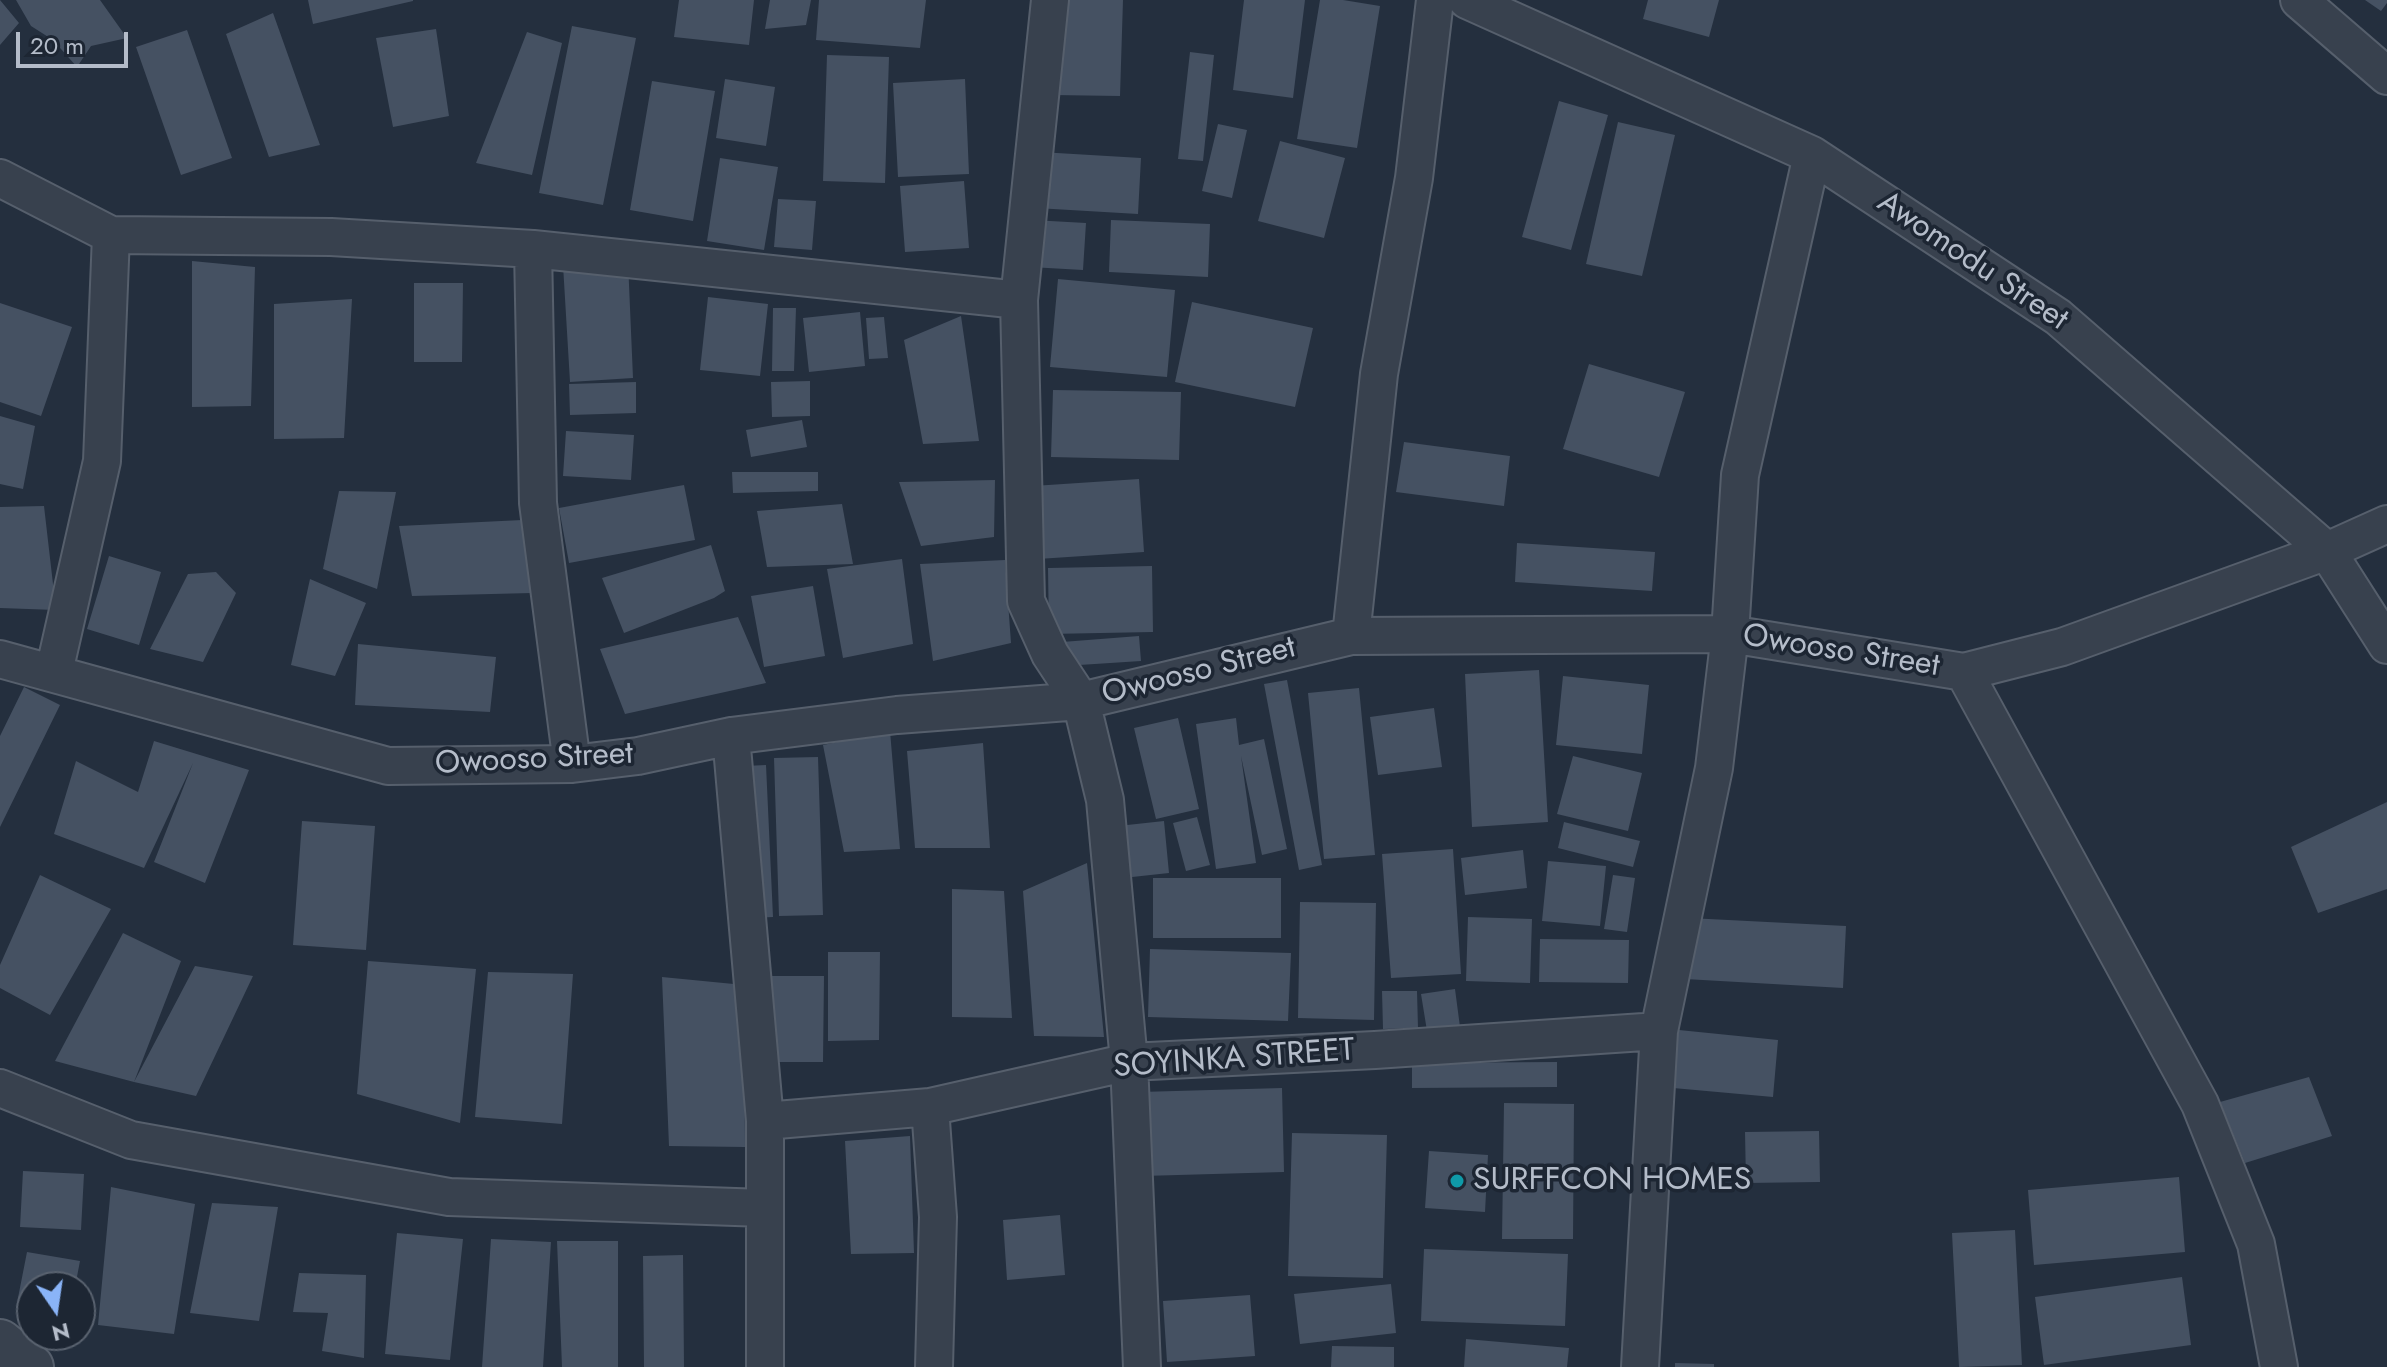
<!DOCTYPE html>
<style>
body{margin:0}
#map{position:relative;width:2387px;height:1367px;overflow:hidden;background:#242f3e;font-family:Jost,sans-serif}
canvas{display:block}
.north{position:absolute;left:16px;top:1271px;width:80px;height:80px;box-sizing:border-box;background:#1d2633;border:2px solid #59626f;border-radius:50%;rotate:167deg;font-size:22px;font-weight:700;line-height:32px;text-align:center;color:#b4bcc9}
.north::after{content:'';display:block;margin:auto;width:28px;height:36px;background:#8ab4f8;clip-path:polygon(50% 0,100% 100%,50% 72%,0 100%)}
.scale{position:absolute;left:16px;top:32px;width:112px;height:36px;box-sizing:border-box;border:4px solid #b4bcc9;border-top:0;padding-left:10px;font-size:24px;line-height:28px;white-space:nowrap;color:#b4bcc9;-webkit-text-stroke:6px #1d2633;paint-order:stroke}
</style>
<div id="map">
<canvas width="2387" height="1367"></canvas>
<div class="north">N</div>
<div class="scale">20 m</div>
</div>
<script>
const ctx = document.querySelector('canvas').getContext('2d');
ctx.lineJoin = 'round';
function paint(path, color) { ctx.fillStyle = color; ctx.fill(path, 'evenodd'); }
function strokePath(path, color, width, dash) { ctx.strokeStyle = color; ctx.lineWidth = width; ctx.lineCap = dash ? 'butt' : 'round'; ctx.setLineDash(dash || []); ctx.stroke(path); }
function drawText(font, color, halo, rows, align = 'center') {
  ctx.font = font + ' Jost,sans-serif'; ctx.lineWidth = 7; ctx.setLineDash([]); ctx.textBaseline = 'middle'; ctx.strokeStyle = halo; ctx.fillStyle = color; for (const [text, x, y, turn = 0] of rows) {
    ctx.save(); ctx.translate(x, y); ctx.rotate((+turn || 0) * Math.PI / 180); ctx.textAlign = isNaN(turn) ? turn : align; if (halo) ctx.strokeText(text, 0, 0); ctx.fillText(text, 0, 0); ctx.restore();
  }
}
const building = new Path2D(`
 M 0,0 L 19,23 L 0,45 Z
 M 16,0 L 100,0 L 127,38 L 91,46 L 77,67 L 53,40 L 31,26 Z
 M 308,0 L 413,0 L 413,1 L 313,24 Z
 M 679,0 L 754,0 L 749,45 L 674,37 Z
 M 770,0 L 811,0 L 806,25 L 765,29 Z
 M 819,0 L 926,0 L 920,48 L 816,40 Z
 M 1054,0 L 1123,0 L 1120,96 L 1052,95 Z
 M 1244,0 L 1305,0 L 1293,98 L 1233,90 Z
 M 1320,0 L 1343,0 L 1380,6 L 1357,148 L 1297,139 Z
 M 1648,0 L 1719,0 L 1709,37 L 1643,19 Z
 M 2365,0 L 2387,0 L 2387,3 L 2381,11 Z
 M 273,13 L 320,145 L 269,157 L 226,34 Z
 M 572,26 L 636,38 L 603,205 L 539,193 Z
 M 436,29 L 449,116 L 393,127 L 376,38 Z
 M 187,30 L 232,158 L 181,175 L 136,47 Z
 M 527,32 L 562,43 L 532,175 L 476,163 Z
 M 1190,52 L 1214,55 L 1203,161 L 1178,159 Z
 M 827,55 L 889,57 L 885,183 L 823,181 Z
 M 725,79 L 775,87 L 766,146 L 716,138 Z
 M 965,79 L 969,174 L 898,177 L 893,83 Z
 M 652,81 L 715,91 L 693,221 L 630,210 Z
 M 1559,101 L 1608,115 L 1571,250 L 1522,237 Z
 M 1618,122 L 1675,135 L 1642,276 L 1586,264 Z
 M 1218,124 L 1247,130 L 1232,198 L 1202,191 Z
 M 1280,141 L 1345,158 L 1324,238 L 1258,221 Z
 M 1040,152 L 1141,158 L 1138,214 L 1036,208 Z
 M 720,158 L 778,167 L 764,250 L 707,241 Z
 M 964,181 L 969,248 L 905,252 L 900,186 Z
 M 778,199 L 816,201 L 812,250 L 774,247 Z
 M 1032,220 L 1086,223 L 1083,270 L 1030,267 Z
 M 1111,220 L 1210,224 L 1208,277 L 1109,272 Z
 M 192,261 L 255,267 L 251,406 L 192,407 Z
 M 628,261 L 633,378 L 570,382 L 563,265 Z
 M 1058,279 L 1175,290 L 1167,377 L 1050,367 Z
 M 414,283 L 463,283 L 462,362 L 414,362 Z
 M 708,297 L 768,304 L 760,376 L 700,370 Z
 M 352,299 L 344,438 L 274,439 L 274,304 Z
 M 1192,302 L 1313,328 L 1295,407 L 1175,382 Z
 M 0,303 L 72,327 L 41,416 L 0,402 Z
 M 773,308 L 796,308 L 794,371 L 772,371 Z
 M 860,312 L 865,366 L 809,372 L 803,318 Z
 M 961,316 L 979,441 L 923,444 L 904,340 Z
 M 884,317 L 888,358 L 869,359 L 866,318 Z
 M 1589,364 L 1685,392 L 1659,477 L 1563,449 Z
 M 810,381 L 810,416 L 772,417 L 771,382 Z
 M 636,382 L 636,413 L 570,415 L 569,384 Z
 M 1053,390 L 1181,392 L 1179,460 L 1051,457 Z
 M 0,416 L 35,426 L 23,489 L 0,484 Z
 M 802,420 L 807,447 L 751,457 L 746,430 Z
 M 566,431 L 634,435 L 631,480 L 563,476 Z
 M 1404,442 L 1510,456 L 1504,506 L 1396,492 Z
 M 732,472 L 818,472 L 818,491 L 733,493 Z
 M 1139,479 L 1144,552 L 1038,559 L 1033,486 Z
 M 995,480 L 994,537 L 921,546 L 899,482 Z
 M 684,485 L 695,540 L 569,563 L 559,508 Z
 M 339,491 L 396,492 L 377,589 L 323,569 Z
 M 842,504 L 853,564 L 767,567 L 757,511 Z
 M 44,506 L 56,610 L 0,608 L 0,507 Z
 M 522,520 L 532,593 L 412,596 L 399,526 Z
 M 1517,543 L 1655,552 L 1652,591 L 1515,582 Z
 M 711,545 L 725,591 L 714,598 L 624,633 L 602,578 Z
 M 109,556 L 161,572 L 139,645 L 87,629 Z
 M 902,559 L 913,644 L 843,658 L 827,569 Z
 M 1005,560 L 1011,643 L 933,661 L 920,564 Z
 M 1152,566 L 1153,632 L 1049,634 L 1048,568 Z
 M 216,572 L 236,593 L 203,662 L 150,649 L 188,574 Z
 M 310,579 L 366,603 L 335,676 L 291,665 Z
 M 813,586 L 825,656 L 764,667 L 751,596 Z
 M 738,617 L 766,683 L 625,714 L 600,649 Z
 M 1139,636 L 1141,661 L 1064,666 L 1062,642 Z
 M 358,644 L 496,657 L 490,712 L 355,705 Z
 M 1539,670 L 1548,822 L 1472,827 L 1465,674 Z
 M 1563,676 L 1649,685 L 1642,754 L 1556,745 Z
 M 1287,680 L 1322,865 L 1299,870 L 1264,684 Z
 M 24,687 L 60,705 L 0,827 L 0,736 Z
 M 1359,688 L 1375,855 L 1324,859 L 1308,693 Z
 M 1434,708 L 1442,767 L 1378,775 L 1370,717 Z
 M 1178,718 L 1199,809 L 1156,819 L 1134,728 Z
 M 1236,718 L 1239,745 L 1264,739 L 1287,849 L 1262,855 L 1241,756 L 1256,863 L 1216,869 L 1196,724 Z
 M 890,731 L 900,849 L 844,852 L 823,745 Z
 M 154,741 L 249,770 L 205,883 L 154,862 L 193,763 L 144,868 L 54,834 L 76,761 L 138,792 Z
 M 983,743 L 990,848 L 915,848 L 907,751 Z
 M 1573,756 L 1642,773 L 1628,831 L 1557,814 Z
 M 818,757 L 823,915 L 779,916 L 774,758 Z
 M 766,765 L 773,917 L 752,918 L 745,766 Z
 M 2387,802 L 2387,889 L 2318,913 L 2291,847 Z
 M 1197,817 L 1210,865 L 1186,871 L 1173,823 Z
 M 302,821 L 375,826 L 366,950 L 293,945 Z
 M 1164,821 L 1169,873 L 1123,878 L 1118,826 Z
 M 1564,822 L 1640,841 L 1633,867 L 1558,848 Z
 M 1453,849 L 1461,974 L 1391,978 L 1382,854 Z
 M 1523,850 L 1527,888 L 1465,895 L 1461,858 Z
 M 1548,861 L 1606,866 L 1600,926 L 1542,921 Z
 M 1087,863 L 1104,1037 L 1034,1036 L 1023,891 Z
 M 40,875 L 111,909 L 50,1015 L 0,988 L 0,965 Z
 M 1613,875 L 1635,878 L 1627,932 L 1604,929 Z
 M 1153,878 L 1281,878 L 1281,938 L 1153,938 Z
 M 952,889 L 1004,891 L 1012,1018 L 952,1017 Z
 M 1300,902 L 1376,903 L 1374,1020 L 1298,1018 Z
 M 1468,917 L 1532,919 L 1530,983 L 1466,981 Z
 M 1689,918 L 1846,926 L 1843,988 L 1685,979 Z
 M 123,933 L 181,961 L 134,1082 L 55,1061 Z
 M 1540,939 L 1629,940 L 1628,983 L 1539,982 Z
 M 1150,949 L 1291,953 L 1288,1021 L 1148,1017 Z
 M 828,952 L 880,952 L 879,1040 L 828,1041 Z
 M 368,961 L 476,969 L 460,1123 L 357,1094 Z
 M 195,966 L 253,976 L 196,1096 L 134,1082 Z
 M 488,972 L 573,974 L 562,1124 L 475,1117 Z
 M 762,976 L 824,976 L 823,1062 L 761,1062 Z
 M 662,977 L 744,985 L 745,1147 L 669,1146 Z
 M 1455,989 L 1460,1027 L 1427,1031 L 1421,994 Z
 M 1382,991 L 1417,991 L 1418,1028 L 1383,1029 Z
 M 1669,1029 L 1778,1040 L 1773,1097 L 1662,1087 Z
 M 1557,1062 L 1557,1087 L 1412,1088 L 1412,1063 Z
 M 2309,1077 L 2332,1136 L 2245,1163 L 2220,1102 Z
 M 1282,1088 L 1284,1172 L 1143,1176 L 1140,1092 Z
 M 1504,1103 L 1574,1104 L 1573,1239 L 1502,1239 Z
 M 1819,1131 L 1820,1182 L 1746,1183 L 1745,1132 Z
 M 1292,1133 L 1387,1135 L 1383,1278 L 1288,1276 Z
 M 910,1136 L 914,1253 L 851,1254 L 845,1141 Z
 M 1429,1151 L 1488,1155 L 1485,1212 L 1425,1208 Z
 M 23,1171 L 84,1174 L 81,1230 L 20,1227 Z
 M 2179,1177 L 2185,1252 L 2034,1265 L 2028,1190 Z
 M 111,1187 L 195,1204 L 174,1334 L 98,1325 Z
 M 212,1203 L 278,1207 L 259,1321 L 190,1313 Z
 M 1060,1215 L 1065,1275 L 1007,1280 L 1003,1220 Z
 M 2015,1230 L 2022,1365 L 1959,1367 L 1952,1233 Z
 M 397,1233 L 463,1239 L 450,1360 L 385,1354 Z
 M 491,1239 L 551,1242 L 543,1367 L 482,1367 Z
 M 557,1241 L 618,1241 L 618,1367 L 562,1367 Z
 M 1424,1249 L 1568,1254 L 1565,1326 L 1421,1321 Z
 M 27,1252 L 80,1261 L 75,1287 L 32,1287 L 32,1311 L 16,1308 Z
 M 683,1255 L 684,1367 L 644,1367 L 643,1256 Z
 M 299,1273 L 366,1275 L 364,1358 L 322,1351 L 328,1313 L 293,1312 Z
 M 2182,1277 L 2191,1345 L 2044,1365 L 2035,1297 Z
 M 1391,1284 L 1396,1333 L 1300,1344 L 1294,1294 Z
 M 1250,1295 L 1255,1356 L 1167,1362 L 1163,1301 Z
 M 1466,1339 L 1569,1348 L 1567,1367 L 1464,1367 Z
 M 1332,1346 L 1394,1347 L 1394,1367 L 1331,1367 Z
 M 1675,1363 L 1714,1364 L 1714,1367 L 1675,1367 Z`);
const minor = new Path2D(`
 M 1050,0 L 1019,300 L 1026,601 L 1050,654 L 1081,701 L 1105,800 L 1129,1062 L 1142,1367
 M 1467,0 L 1812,155 L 2058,317 L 2327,551 L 2387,645
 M 2299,0 L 2387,76
 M 0,178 L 111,235 L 331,237 L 533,249 L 1019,300
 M 533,249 L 538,503 L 572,764
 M 1351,636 L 1379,374 L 1414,178 L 1435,0
 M 0,659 L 388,766 L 572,764 L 638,756 L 731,736 L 897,715 L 1081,701 L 1351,636 L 1730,634 L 1964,672 L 2062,647 L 2327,551 L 2387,524
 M 54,672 L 102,461 L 111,235
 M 1964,672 L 2200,1104 L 2256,1244 L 2279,1367
 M 731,736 L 765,1121 L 765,1367
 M 0,1088 L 131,1140 L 449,1197 L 764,1208
 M 930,1107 L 938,1217 L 934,1367
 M 765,1121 L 930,1107 L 1129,1062 L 1375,1050 L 1659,1031
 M 1640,1367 L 1659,1031 L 1714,768 L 1730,634 L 1740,475 L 1812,155`);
const tertiary = new Path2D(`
 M 0,1342 L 31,1367`);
const markers = [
 [1457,1181,8,"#0f9aa8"]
];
const streetNames = [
 ["Awomodu Street",1972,262,34],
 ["Owooso Street",1841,652,9],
 ["Owooso Street",1199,672,-14],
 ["Owooso Street",534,760,-3],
 ["SOYINKA STREET",1234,1060,-4]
];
const poiNames = [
 ["SURFFCON HOMES",1473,1181]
];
paint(building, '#455162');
strokePath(minor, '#565f6c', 40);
strokePath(tertiary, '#565f6c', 48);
strokePath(minor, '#38414e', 36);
strokePath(tertiary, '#38414e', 44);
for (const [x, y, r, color] of markers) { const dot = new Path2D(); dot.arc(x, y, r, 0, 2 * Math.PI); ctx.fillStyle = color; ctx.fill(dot); strokePath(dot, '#1d2633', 3); }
drawText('32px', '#b4bcc9', '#1d2633', streetNames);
drawText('32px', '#b4bcc9', '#1d2633', poiNames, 'left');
</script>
